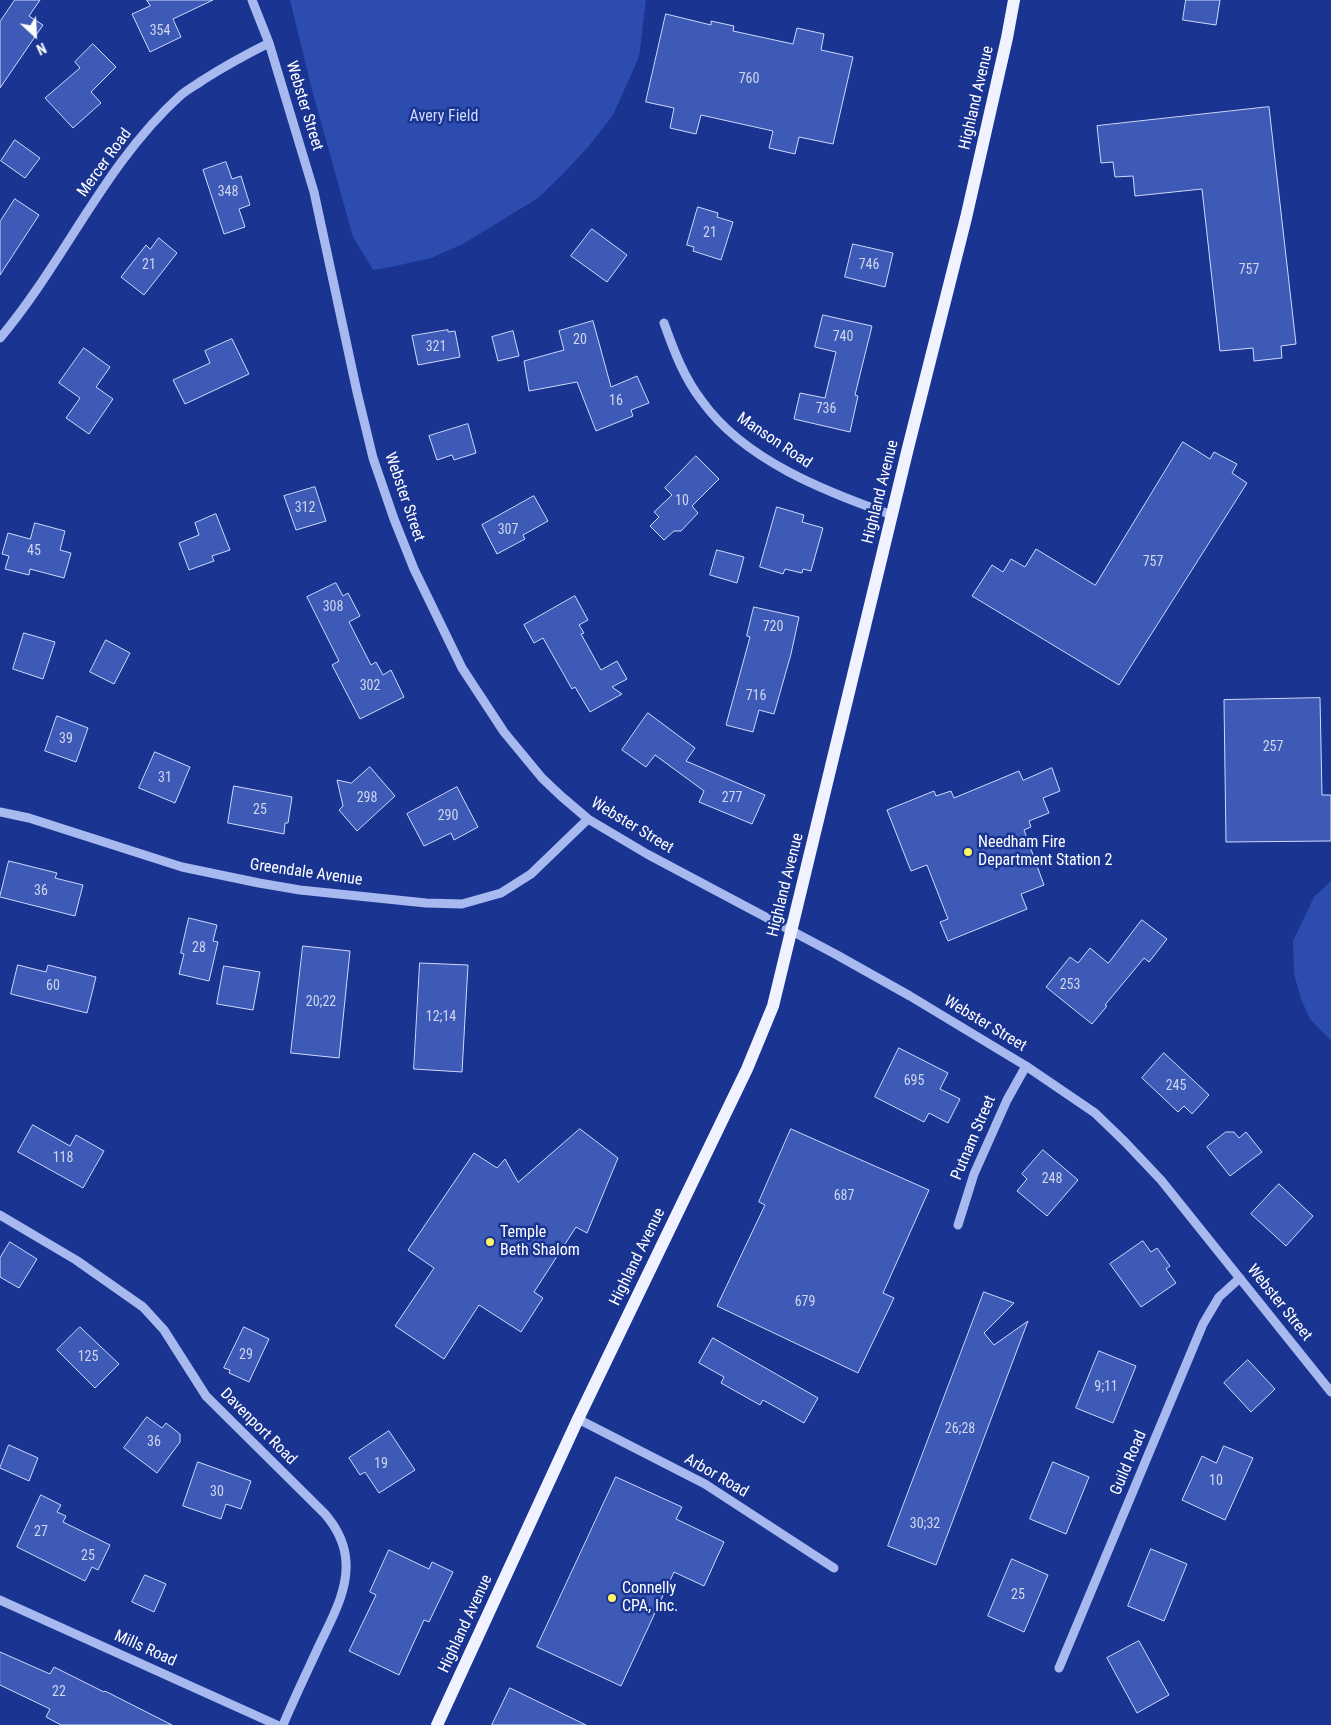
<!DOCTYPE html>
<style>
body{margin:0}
#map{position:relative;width:1331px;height:1725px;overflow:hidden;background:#193491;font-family:"Roboto Condensed",sans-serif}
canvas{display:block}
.north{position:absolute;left:10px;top:10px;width:50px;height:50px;-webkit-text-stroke:4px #193491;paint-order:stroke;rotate:155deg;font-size:14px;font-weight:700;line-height:20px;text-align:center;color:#fff}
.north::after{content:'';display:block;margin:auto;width:18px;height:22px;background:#fff;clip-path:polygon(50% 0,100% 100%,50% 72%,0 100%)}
</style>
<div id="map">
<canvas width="1331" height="1725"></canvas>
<div class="north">N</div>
</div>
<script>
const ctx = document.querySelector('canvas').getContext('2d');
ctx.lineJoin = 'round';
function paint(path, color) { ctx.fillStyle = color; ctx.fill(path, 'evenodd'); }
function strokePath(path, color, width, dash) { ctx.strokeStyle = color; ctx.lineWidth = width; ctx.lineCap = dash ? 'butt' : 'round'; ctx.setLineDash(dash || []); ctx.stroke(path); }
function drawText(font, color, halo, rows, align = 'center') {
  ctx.font = font + ' "Roboto Condensed",sans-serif'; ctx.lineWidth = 5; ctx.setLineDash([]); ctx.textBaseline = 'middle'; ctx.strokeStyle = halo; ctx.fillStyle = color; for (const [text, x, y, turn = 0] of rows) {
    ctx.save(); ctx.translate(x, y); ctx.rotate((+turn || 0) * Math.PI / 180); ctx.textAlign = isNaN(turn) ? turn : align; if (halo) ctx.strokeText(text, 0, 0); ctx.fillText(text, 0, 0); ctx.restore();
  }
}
const green = new Path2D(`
 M 290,0 L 646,0 L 639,57 L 613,115 L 589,146 L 562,175 L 538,198 L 463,244 L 431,258 L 391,267 L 373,270 L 353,237 L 312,90 Z
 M 1331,881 L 1331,1041 L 1310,1019 L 1301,999 L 1294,974 L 1293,941 L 1314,897 Z`);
const building = new Path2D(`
 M 15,0 L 40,0 L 29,16 L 43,25 L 0,88 L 0,22 Z
 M 147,0 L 213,0 L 173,19 L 181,37 L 150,52 L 132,14 L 150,6 Z
 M 1186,0 L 1220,0 L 1216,25 L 1183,20 Z
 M 666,14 L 711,25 L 711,21 L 734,26 L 733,31 L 793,44 L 797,28 L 824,34 L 821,50 L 853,57 L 833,144 L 799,137 L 795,154 L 769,148 L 773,131 L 701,115 L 696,134 L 670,128 L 674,108 L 646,102 Z
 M 93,44 L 116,67 L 91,92 L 101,103 L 73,128 L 45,98 L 80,68 L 75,62 Z
 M 1269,107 L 1296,344 L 1281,346 L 1282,358 L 1254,361 L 1253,348 L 1220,351 L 1202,189 L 1135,196 L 1133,176 L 1115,177 L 1113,162 L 1101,163 L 1097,126 Z
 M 15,140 L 40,158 L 25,178 L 1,161 Z
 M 226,162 L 232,179 L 241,176 L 250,205 L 239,209 L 245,227 L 224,234 L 203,170 Z
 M 15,199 L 39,215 L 0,275 L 0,222 Z
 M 698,207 L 718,213 L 717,217 L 733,222 L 721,260 L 693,251 L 694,247 L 687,245 Z
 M 592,229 L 627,255 L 607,282 L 571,256 Z
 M 159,238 L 177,253 L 144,295 L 121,277 L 146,245 L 150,249 Z
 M 853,244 L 893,253 L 885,287 L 845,277 Z
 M 823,315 L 872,326 L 855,395 L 858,396 L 850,432 L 794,419 L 800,393 L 825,398 L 836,352 L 815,347 Z
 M 593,321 L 611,387 L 637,376 L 649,403 L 631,410 L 633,416 L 596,431 L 577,382 L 529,391 L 524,361 L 564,350 L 559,331 Z
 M 448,330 L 448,332 L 455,331 L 460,357 L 418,365 L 412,336 Z
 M 513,331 L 519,356 L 498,361 L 492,337 Z
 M 232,339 L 249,374 L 185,404 L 173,380 L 210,363 L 205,351 Z
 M 84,348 L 110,367 L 96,387 L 113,399 L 89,434 L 66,418 L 80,398 L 59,383 Z
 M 468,424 L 476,453 L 454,460 L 452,455 L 437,460 L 429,436 Z
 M 1183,442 L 1210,459 L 1214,452 L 1237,464 L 1232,473 L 1247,483 L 1119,685 L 972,596 L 992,565 L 1003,572 L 1011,559 L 1025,567 L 1036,549 L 1095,585 Z
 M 696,456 L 719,479 L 692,506 L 698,513 L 681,531 L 674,531 L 664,540 L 650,526 L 659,517 L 654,512 L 672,495 L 665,488 Z
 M 315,487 L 326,521 L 296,530 L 284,496 Z
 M 534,496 L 548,521 L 523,535 L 525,539 L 497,554 L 482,525 Z
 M 777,507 L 804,515 L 802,522 L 823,528 L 811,571 L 803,569 L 802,573 L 785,569 L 783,574 L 760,567 Z
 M 216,514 L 230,550 L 212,556 L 214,561 L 189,570 L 179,543 L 199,535 L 195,523 Z
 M 35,523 L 65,531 L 60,550 L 71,553 L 64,578 L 30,569 L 29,575 L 5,569 L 9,556 L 2,554 L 8,533 L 30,539 Z
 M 717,550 L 744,557 L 737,583 L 710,575 Z
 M 336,583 L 343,596 L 348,593 L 360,616 L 349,622 L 371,665 L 376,662 L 383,675 L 391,670 L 404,697 L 360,719 L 332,665 L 339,661 L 307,597 Z
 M 575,596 L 588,620 L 579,625 L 584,633 L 581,634 L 601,670 L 617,661 L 627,679 L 612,687 L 622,694 L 590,712 L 575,687 L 572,689 L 543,638 L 534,643 L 524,625 Z
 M 754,607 L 799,617 L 791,654 L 774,714 L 759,710 L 753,732 L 726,725 L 750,637 L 747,636 Z
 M 24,633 L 55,642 L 43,679 L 13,669 Z
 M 106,640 L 130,653 L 114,684 L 90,672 Z
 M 1320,698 L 1322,795 L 1331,795 L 1331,841 L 1226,842 L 1224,700 Z
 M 648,713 L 695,748 L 686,761 L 765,795 L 752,824 L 699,802 L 704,791 L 655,755 L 646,767 L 622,750 Z
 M 57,716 L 88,728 L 76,762 L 45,751 Z
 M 155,752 L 190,767 L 175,803 L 139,788 Z
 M 370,767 L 395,796 L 357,831 L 339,810 L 343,806 L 337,780 L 351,783 Z
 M 1052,768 L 1060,791 L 1043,798 L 1049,813 L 1029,821 L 1031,827 L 1024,830 L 1044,885 L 1021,894 L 1027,909 L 948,941 L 940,922 L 948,919 L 927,865 L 911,871 L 887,810 L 934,791 L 936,796 L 951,791 L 954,798 L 1019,771 L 1023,780 Z
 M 234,786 L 292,797 L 288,823 L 285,823 L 284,834 L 228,823 Z
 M 457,787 L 478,827 L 454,840 L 451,833 L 424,846 L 407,814 Z
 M 9,861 L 57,873 L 55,878 L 83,885 L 75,916 L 0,897 Z
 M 189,918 L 217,925 L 213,941 L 218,942 L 209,981 L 179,974 L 184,954 L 181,953 Z
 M 1142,920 L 1167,939 L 1149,962 L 1144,958 L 1105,1005 L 1107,1006 L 1092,1024 L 1046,987 L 1070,957 L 1078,963 L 1090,948 L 1108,963 Z
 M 303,946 L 350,951 L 339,1058 L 291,1053 Z
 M 420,963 L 468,965 L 462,1072 L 414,1069 Z
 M 18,965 L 46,972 L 48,965 L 96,977 L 87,1013 L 11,994 Z
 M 224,966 L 260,972 L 253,1010 L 217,1004 Z
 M 899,1048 L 948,1073 L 940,1089 L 960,1099 L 948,1123 L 929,1113 L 924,1122 L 875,1097 Z
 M 1164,1053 L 1209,1095 L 1192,1114 L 1184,1106 L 1178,1112 L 1142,1078 Z
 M 33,1125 L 70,1146 L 76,1135 L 104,1151 L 83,1188 L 18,1152 Z
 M 580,1129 L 618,1158 L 587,1233 L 576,1227 L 534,1292 L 543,1298 L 521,1332 L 479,1305 L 444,1359 L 395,1326 L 434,1268 L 408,1250 L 474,1153 L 497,1168 L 505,1159 L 518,1182 Z
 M 791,1129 L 929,1190 L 883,1293 L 894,1298 L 858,1373 L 717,1306 L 765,1205 L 759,1202 Z
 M 1226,1132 L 1234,1132 L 1239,1138 L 1246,1132 L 1262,1152 L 1230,1176 L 1207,1147 Z
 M 1043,1150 L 1078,1180 L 1047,1216 L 1017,1191 L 1027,1179 L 1022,1174 Z
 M 1279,1184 L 1313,1216 L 1286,1246 L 1251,1214 Z
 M 1143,1241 L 1151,1252 L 1157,1248 L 1170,1266 L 1166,1269 L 1176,1283 L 1141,1307 L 1110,1264 Z
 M 10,1242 L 37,1259 L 19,1288 L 0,1277 L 0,1258 Z
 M 984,1292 L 1014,1303 L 984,1333 L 994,1345 L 1028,1321 L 936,1565 L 888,1546 Z
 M 80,1327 L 119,1364 L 95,1388 L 57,1350 Z
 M 244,1327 L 269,1339 L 249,1382 L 229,1373 L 230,1370 L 224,1368 Z
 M 713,1338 L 818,1398 L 804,1423 L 763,1400 L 760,1405 L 721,1383 L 724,1377 L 699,1363 Z
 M 1099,1351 L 1136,1366 L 1113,1423 L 1076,1408 Z
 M 1248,1360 L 1275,1389 L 1251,1412 L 1224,1383 Z
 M 147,1417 L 162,1428 L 166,1423 L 180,1434 L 180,1442 L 157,1473 L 124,1448 Z
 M 389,1431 L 415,1470 L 379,1493 L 365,1472 L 360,1475 L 349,1458 Z
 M 9,1445 L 38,1458 L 29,1481 L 0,1468 Z
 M 1224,1446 L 1253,1458 L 1225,1520 L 1182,1500 L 1202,1456 L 1216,1463 Z
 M 198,1462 L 251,1481 L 241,1509 L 226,1504 L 221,1519 L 183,1506 Z
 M 1053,1462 L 1089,1477 L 1066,1534 L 1030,1519 Z
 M 616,1477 L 682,1507 L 676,1519 L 724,1542 L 704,1586 L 674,1572 L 621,1686 L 537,1647 Z
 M 41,1495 L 61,1505 L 57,1512 L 66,1516 L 63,1522 L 110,1545 L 98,1570 L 92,1567 L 85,1581 L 17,1547 Z
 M 1151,1549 L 1187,1564 L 1164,1621 L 1128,1606 Z
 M 389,1550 L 429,1569 L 432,1562 L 453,1572 L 429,1622 L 424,1620 L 399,1675 L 349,1651 L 376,1595 L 370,1592 Z
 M 1012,1559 L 1048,1575 L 1024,1632 L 988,1616 Z
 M 145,1575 L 166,1584 L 154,1612 L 132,1602 Z
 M 1139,1641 L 1169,1695 L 1137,1713 L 1107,1658 Z
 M 0,1652 L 50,1674 L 54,1667 L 104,1692 L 105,1691 L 172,1725 L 61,1725 L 46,1717 L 50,1709 L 0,1685 Z
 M 510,1688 L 586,1725 L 492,1725 Z`);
const minor = new Path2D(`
 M 252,0 L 269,43 L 314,192 L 357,392 L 373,458 L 394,519 L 414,569 L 462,668 L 504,732 L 542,778 L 561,796 L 588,819 L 647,854 L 837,955 L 910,996 L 1026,1066 L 1095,1113 L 1125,1142 L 1161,1180 L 1331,1392
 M 664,323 C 674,351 684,378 702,401 C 744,460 826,492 892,515
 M 0,338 C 65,261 105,163 181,95 C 188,89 196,85 203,80 C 225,66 247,54 269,43
 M 0,812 L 29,818 L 182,867 L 259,883 L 300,890 L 426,903 L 462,904 L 501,893 L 531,874 L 588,819
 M 0,1215 L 76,1260 L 143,1307 L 164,1330 L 206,1396 L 325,1514 C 337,1528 345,1543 346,1562 C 348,1592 330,1622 318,1648 C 306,1674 294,1699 283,1725
 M 958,1225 L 974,1174 L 1007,1100 L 1026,1066
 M 578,1419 L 705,1484 L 834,1568
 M 0,1600 L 277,1725
 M 1059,1668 L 1203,1324 L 1219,1297 L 1240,1278`);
const major = new Path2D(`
 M 437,1725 L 578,1419 L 747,1069 L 773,1006 L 908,448 L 966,218 L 1007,38 L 1014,0`);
const markers = [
 [968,852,5,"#fff366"],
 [490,1242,5,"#fff366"],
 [612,1598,5,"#fff366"]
];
const numberNames = [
 ["354",160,31],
 ["760",749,79],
 ["348",228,192],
 ["21",710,233],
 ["21",149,265],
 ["746",869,265],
 ["757",1249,270],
 ["740",843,337],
 ["20",580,340],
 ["321",436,347],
 ["16",616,401],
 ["736",826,409],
 ["10",682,501],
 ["312",305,508],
 ["307",508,530],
 ["45",34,551],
 ["757",1153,562],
 ["308",333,607],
 ["720",773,627],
 ["302",370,686],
 ["716",756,696],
 ["39",66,739],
 ["257",1273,747],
 ["31",165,778],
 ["298",367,798],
 ["277",732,798],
 ["25",260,810],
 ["290",448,816],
 ["36",41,891],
 ["28",199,948],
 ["253",1070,985],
 ["60",53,986],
 ["20;22",321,1002],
 ["12;14",441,1017],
 ["695",914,1081],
 ["245",1176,1086],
 ["118",63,1158],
 ["248",1052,1179],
 ["687",844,1196],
 ["679",805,1302],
 ["29",246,1355],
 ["125",88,1357],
 ["9;11",1106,1387],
 ["26;28",960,1429],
 ["36",154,1442],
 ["19",381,1464],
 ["10",1216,1481],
 ["30",217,1492],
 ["30;32",925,1524],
 ["27",41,1532],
 ["25",88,1556],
 ["25",1018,1595],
 ["22",59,1692]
];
const streetNames = [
 ["Highland Avenue",977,98,-77],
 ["Webster Street",304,106,73],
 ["Mercer Road",105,163,-54],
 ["Manson Road",774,441,34],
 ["Highland Avenue",881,492,-76],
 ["Webster Street",404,497,71],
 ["Webster Street",632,826,31],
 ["Greendale Avenue",306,873,8],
 ["Highland Avenue",786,885,-76],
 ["Webster Street",985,1024,31],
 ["Putnam Street",974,1138,-67],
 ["Highland Avenue",638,1257,-64],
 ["Webster Street",1279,1303,51],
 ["Davenport Road",258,1427,45],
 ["Guild Road",1129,1463,-67],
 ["Arbor Road",716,1476,30],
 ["Highland Avenue",466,1624,-65],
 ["Mills Road",145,1649,24]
];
const parkNames = [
 ["Avery Field",444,117]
];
const poiNames = [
 ["Needham Fire",978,843],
 ["Department Station 2",978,861],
 ["Temple",500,1233],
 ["Beth Shalom",500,1251],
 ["Connelly",622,1589],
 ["CPA, Inc.",622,1607]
];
paint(green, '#2c4caf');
paint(building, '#3e5ab7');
strokePath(building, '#ced9fb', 1);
strokePath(minor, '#a8b9ef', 9);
strokePath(major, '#f0f2ff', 12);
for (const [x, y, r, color] of markers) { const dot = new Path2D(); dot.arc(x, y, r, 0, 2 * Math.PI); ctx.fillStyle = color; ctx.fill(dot); strokePath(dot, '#193491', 2); }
drawText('14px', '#cfd6ed', null, numberNames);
drawText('16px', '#fff', '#193491', streetNames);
drawText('16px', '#ced9fb', '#193491', parkNames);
drawText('16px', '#fff', '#193491', poiNames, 'left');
</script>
